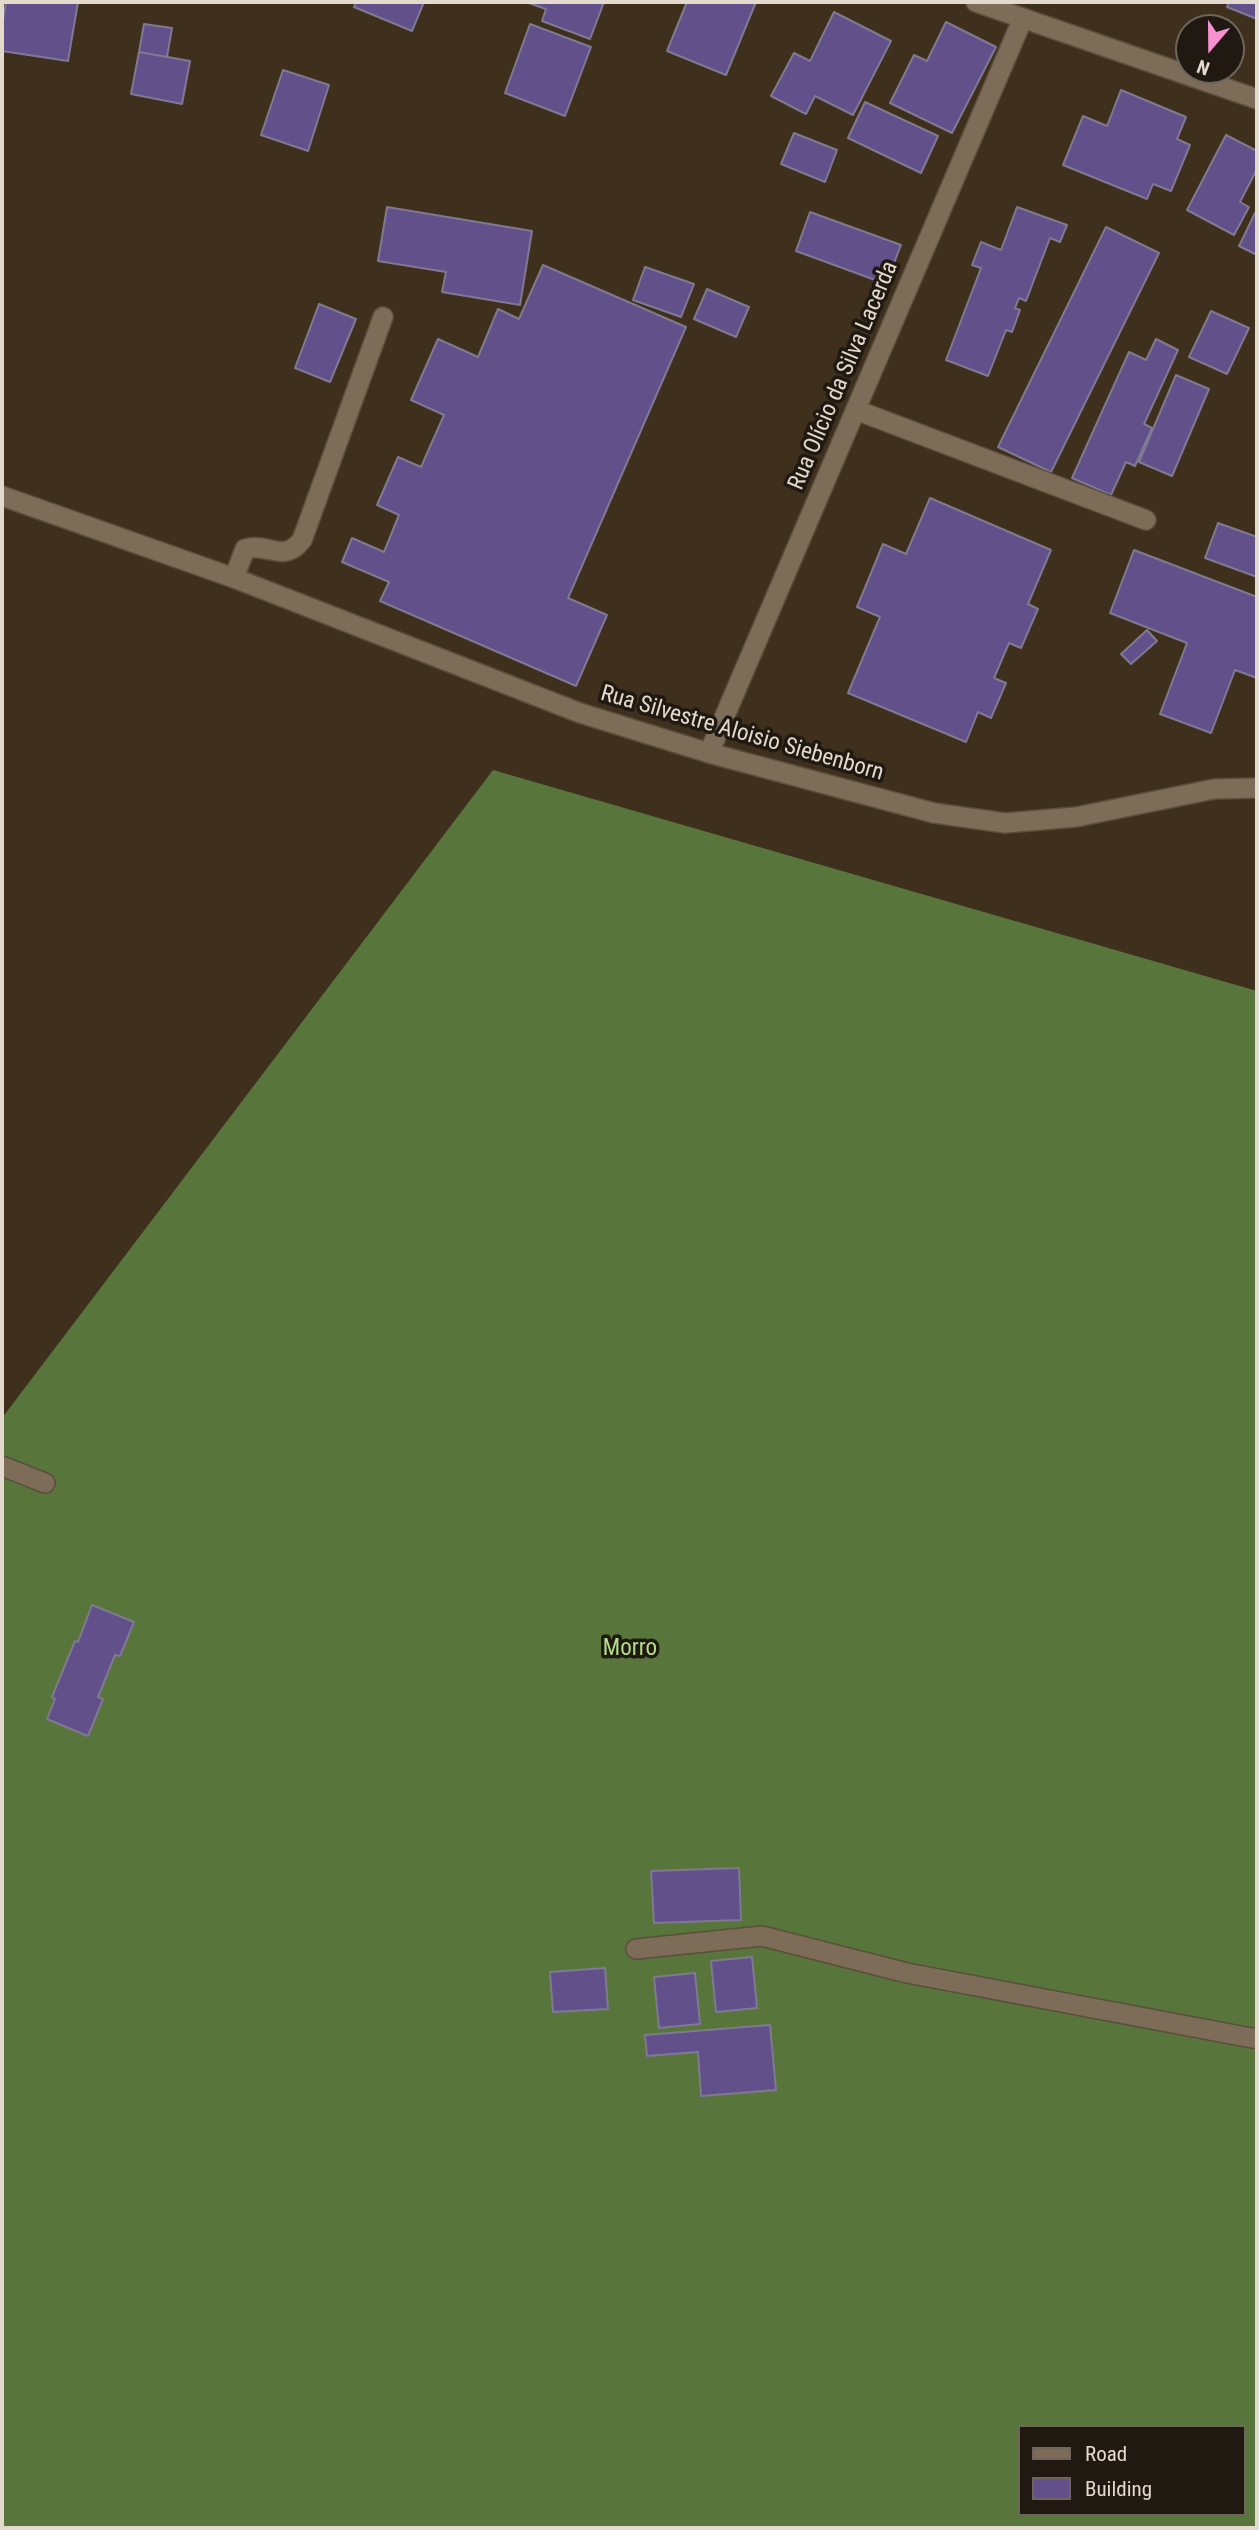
<!DOCTYPE html>
<meta charset="utf-8">
<style>
body{margin:0}
#map{position:relative;width:1259px;height:2530px;overflow:hidden;background:#3f301d;font-family:"Roboto Condensed",sans-serif}
canvas{display:block}
.frame{position:absolute;inset:0;border:4px solid #e3d9cd;pointer-events:none}
.legend{position:absolute;left:1018px;top:2425px;width:228px;height:91px;box-sizing:border-box;background:#201911;border:2px solid #6e665c;margin:0;padding:9px 12px;list-style:none;font-size:21px;color:#e3d9cd}
.legend li{display:flex;align-items:center;gap:14px;height:35px}
.legend b{width:35px;border:2px solid #6e665c}
.north{position:absolute;left:1175px;top:14px;width:70px;height:70px;box-sizing:border-box;background:#201911;border:2px solid #6e665c;border-radius:50%;rotate:200deg;font-size:19px;font-weight:700;line-height:28px;text-align:center;color:#e3d9cd}
.north::after{content:'';display:block;margin:auto;width:24px;height:32px;background:#f690d1;clip-path:polygon(50% 0,100% 100%,50% 72%,0 100%)}
</style>
<div id="map">
<canvas width="1259" height="2530"></canvas>
<div class="frame"></div>
<ul class="legend">
<li><b style="height:9px;background:#7d6c57"></b>Road</li>
<li><b style="height:19px;background:#61508a"></b>Building</li>
</ul>
<div class="north">N</div>
</div>
<script>
const ctx = document.querySelector('canvas').getContext('2d');
ctx.lineJoin = 'round';
function paint(path, color) { ctx.fillStyle = color; ctx.fill(path, 'evenodd'); }
function strokePath(path, color, width, dash) { ctx.strokeStyle = color; ctx.lineWidth = width; ctx.lineCap = dash ? 'butt' : 'round'; ctx.setLineDash(dash || []); ctx.stroke(path); }
function drawText(font, color, halo, rows, align = 'center') {
  ctx.font = font + ' "Roboto Condensed",sans-serif'; ctx.lineWidth = 7; ctx.setLineDash([]); ctx.textBaseline = 'middle'; ctx.strokeStyle = halo; ctx.fillStyle = color; for (const [text, x, y, turn = 0] of rows) {
    ctx.save(); ctx.translate(x, y); ctx.rotate((+turn || 0) * Math.PI / 180); ctx.textAlign = isNaN(turn) ? turn : align; if (halo) ctx.strokeText(text, 0, 0); ctx.fillText(text, 0, 0); ctx.restore();
  }
}
const forest = new Path2D(`
 M 493,770 L 1257,991 L 1257,2528 L 2,2528 L 2,1418 ZM 1019,2427 L 1243,2427 L 1243,2514 L 1019,2514 Z`);
const building = new Path2D(`
 M 6,2 L 78,2 L 68,61 L 2,51 L 2,26 Z
 M 356,2 L 424,2 L 412,31 L 354,7 Z
 M 526,2 L 604,2 L 590,39 L 542,21 L 546,9 Z
 M 687,2 L 756,2 L 726,75 L 667,51 Z
 M 1229,2 L 1257,2 L 1257,19 L 1227,7 Z
 M 834,12 L 891,41 L 853,115 L 815,96 L 806,114 L 771,96 L 794,53 L 810,61 Z
 M 946,22 L 996,47 L 952,133 L 890,103 L 914,55 L 927,61 Z
 M 144,24 L 172,28 L 167,57 L 139,52 Z
 M 530,24 L 591,47 L 565,116 L 505,93 Z
 M 139,52 L 190,61 L 182,104 L 131,94 Z
 M 283,70 L 329,85 L 308,151 L 261,135 Z
 M 1121,90 L 1186,117 L 1177,139 L 1190,145 L 1171,191 L 1153,184 L 1147,199 L 1063,165 L 1083,116 L 1107,126 Z
 M 865,102 L 938,136 L 921,173 L 848,138 Z
 M 794,133 L 837,150 L 825,182 L 781,164 Z
 M 1226,135 L 1257,151 L 1257,169 L 1240,202 L 1249,207 L 1234,235 L 1187,210 Z
 M 387,207 L 532,231 L 520,305 L 442,292 L 446,272 L 378,261 Z
 M 1017,207 L 1067,225 L 1060,242 L 1050,238 L 1026,301 L 1019,298 L 1015,308 L 1020,310 L 1012,332 L 1006,330 L 988,376 L 946,360 L 981,268 L 972,265 L 981,242 L 1001,250 Z
 M 1257,209 L 1257,255 L 1239,246 Z
 M 810,212 L 901,245 L 886,284 L 796,251 Z
 M 1106,227 L 1159,253 L 1051,472 L 998,447 Z
 M 543,265 L 686,327 L 568,598 L 607,615 L 576,686 L 380,601 L 389,582 L 342,562 L 352,538 L 384,552 L 399,515 L 377,505 L 398,457 L 421,467 L 444,415 L 411,400 L 438,339 L 478,357 L 498,309 L 519,319 Z
 M 645,267 L 694,284 L 681,317 L 633,300 Z
 M 707,289 L 749,307 L 736,337 L 694,319 Z
 M 319,304 L 356,319 L 330,382 L 295,368 Z
 M 1211,311 L 1249,328 L 1227,374 L 1189,357 Z
 M 1156,339 L 1178,350 L 1144,424 L 1152,428 L 1135,466 L 1126,462 L 1111,495 L 1072,478 L 1129,352 L 1146,360 Z
 M 1176,375 L 1209,389 L 1172,476 L 1139,462 Z
 M 930,498 L 1051,550 L 1028,604 L 1038,609 L 1021,648 L 1009,643 L 994,678 L 1006,683 L 991,718 L 978,712 L 966,742 L 848,693 L 880,617 L 857,607 L 883,544 L 906,554 Z
 M 1218,523 L 1257,537 L 1257,577 L 1205,558 Z
 M 1134,550 L 1257,597 L 1257,678 L 1235,670 L 1211,733 L 1160,714 L 1187,643 L 1110,613 Z
 M 1147,630 L 1157,641 L 1131,664 L 1121,654 Z
 M 92,1605 L 134,1622 L 120,1656 L 115,1655 L 98,1697 L 103,1699 L 88,1736 L 47,1719 L 55,1699 L 52,1697 L 75,1641 L 78,1642 Z
 M 739,1868 L 741,1920 L 654,1923 L 651,1871 Z
 M 752,1957 L 757,2008 L 716,2012 L 711,1961 Z
 M 605,1968 L 608,2009 L 553,2012 L 550,1972 Z
 M 695,1973 L 700,2024 L 659,2028 L 654,1977 Z
 M 770,2025 L 776,2090 L 701,2096 L 698,2052 L 647,2056 L 645,2035 Z`);
const service = new Path2D(`
 M 234,578 L 245,549 C 269,542 283,564 302,540 L 383,317
 M 636,1949 L 762,1936 L 907,1973 L 1257,2039`);
const minor = new Path2D(`
 M 856,410 L 1146,520
 M 2,496 L 234,578 L 580,713 L 709,753 L 934,813 L 1005,823 L 1076,817 L 1214,789 L 1257,788
 M 709,753 L 1023,18
 M 2,1466 L 45,1483`);
const tertiary = new Path2D(`
 M 976,2 L 1257,99`);
const streetNames = [
 ["Rua Olício da Silva Lacerda",844,376,-67],
 ["Rua Silvestre Aloisio Siebenborn",742,734,16]
];
const parkNames = [
 ["Morro",630,1649]
];
paint(forest, '#58763c');
paint(building, '#61508a');
strokePath(building, '#7f7992', 2);
strokePath(service, '#5a4e3d', 22);
strokePath(minor, '#5a4e3d', 22);
strokePath(tertiary, '#5a4e3d', 22);
strokePath(service, '#7d6c57', 19);
strokePath(minor, '#7d6c57', 19);
strokePath(tertiary, '#7d6c57', 19);
drawText('23px', '#e3d9cd', '#201911', streetNames);
drawText('23px', '#b2df89', '#201911', parkNames);
</script>
